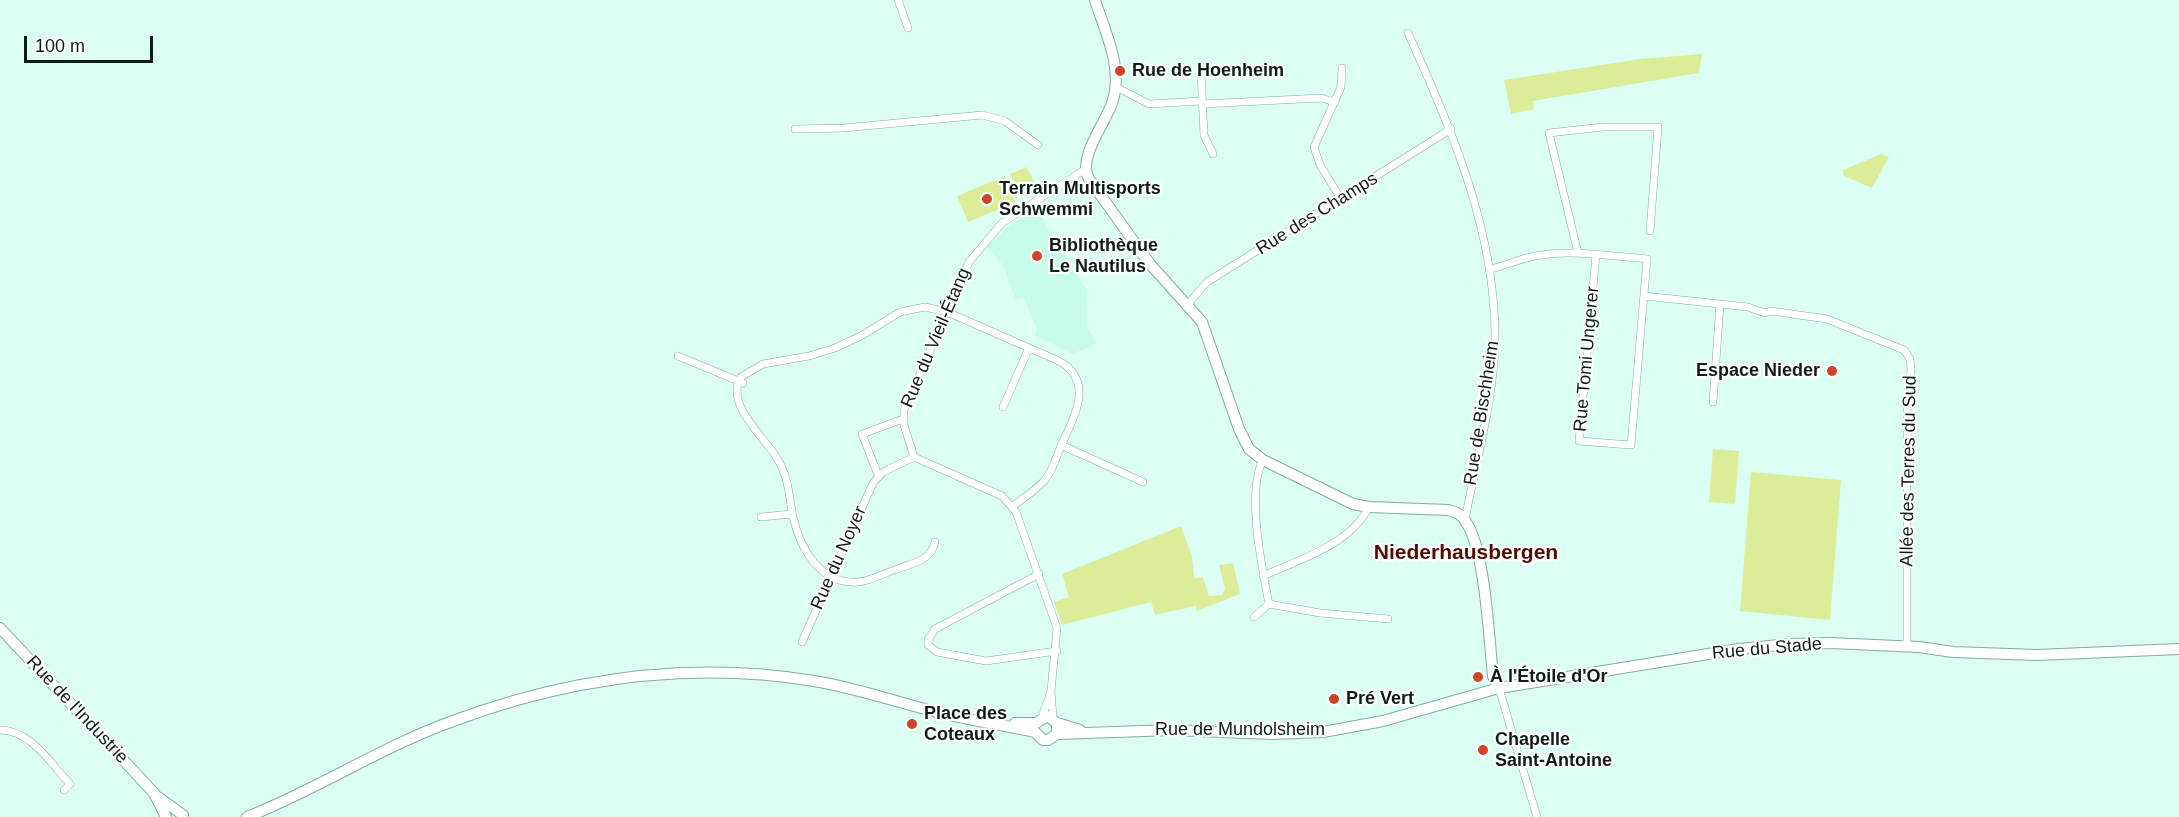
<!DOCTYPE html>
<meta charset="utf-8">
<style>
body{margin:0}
#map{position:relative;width:2179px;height:817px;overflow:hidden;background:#dcfff3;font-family:Arial,sans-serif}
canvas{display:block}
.scale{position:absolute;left:24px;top:36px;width:129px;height:27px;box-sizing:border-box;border:3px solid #0c1c17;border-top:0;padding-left:8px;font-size:18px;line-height:21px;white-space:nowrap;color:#0c1c17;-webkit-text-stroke:4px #fff;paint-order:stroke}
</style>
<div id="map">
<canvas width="2179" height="817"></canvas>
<div class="scale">100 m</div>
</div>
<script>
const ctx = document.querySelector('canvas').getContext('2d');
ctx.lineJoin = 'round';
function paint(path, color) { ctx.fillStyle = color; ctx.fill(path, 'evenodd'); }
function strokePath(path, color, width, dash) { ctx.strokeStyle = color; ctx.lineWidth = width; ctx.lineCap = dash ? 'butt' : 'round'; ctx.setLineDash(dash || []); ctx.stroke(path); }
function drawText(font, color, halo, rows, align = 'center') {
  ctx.font = font + ' Arial,sans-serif'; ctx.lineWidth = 4.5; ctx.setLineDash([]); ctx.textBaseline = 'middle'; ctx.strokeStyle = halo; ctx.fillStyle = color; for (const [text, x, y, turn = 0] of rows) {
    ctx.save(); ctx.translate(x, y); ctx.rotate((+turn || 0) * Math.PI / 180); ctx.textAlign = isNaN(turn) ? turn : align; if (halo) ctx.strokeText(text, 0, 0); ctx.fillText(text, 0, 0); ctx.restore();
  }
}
const built = new Path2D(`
 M 1036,208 L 1087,291 L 1086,325 L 1096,343 L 1073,354 L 1035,335 L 1037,330 L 1024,297 L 1016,300 L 1002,264 L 987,247 L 1009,226 Z`);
const green = new Path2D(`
 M 1702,54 L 1699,73 L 1533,101 L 1534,109 L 1511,114 L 1504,80 L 1640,59 Z
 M 1881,154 L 1889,157 L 1872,188 L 1844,176 L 1843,170 Z
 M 1027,167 L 1038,191 L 1021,198 L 1010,174 Z
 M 1005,176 L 1016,202 L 968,222 L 957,196 Z
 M 1713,449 L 1739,451 L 1735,504 L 1709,502 Z
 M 1751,472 L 1841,480 L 1830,620 L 1740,611 Z
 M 1181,526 L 1192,556 L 1194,578 L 1203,577 L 1209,596 L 1222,595 L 1225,589 L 1219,565 L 1233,563 L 1240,594 L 1197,611 L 1196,606 L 1155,615 L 1151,602 L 1062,625 L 1054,602 L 1069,597 L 1062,574 Z`);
const street = new Path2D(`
 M 898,0 L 908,28
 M 1408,33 C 1452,130 1496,232 1495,341 C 1494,400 1476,461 1465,520
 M 1201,72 L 1204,135 L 1213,154
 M 1116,87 L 1149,104 L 1202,101
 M 1202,104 L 1321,98 L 1335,102
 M 795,129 L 844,128 L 982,115 L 1005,121 L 1038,145
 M 1341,199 L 1320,165 L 1314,147 L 1341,87 L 1342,68
 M 1578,253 L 1549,133 L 1603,127 L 1658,127 L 1650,231
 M 1490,269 C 1505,266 1519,259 1535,256 C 1571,249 1611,256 1647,259 L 1631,445 L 1579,441 L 1596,255
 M 1644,296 L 1748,307 L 1765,313 L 1771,311 L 1827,319 L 1904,350 L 1910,359 L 1911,369 L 1907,412 L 1907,647
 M 1188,304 L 1207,282 L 1451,129
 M 678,356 L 743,383
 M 1713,402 L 1720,304
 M 1003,407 L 1029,348
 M 1061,445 L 1143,482
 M 914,457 L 1002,496 L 1016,512 L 1057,628 L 1051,691
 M 878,475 L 862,434 L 903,419
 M 761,517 L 792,514
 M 935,542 C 931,561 913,563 897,569 C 884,573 871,581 858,582 C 820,585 800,548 793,517 C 789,497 789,478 778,460 C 766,438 724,405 741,377 L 763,364 L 809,356 L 835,348 L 861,336 L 900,312 L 925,307 L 947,312 L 1059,361 C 1096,382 1073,418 1061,446 C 1056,457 1053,470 1045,480 C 1036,490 1024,498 1013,506
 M 1039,574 L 935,629 L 928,640 L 928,645 L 937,652 L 986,661 L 1057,651
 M 1263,576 C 1299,560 1351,544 1369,507
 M 1269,604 L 1320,613 L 1388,619
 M 1254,617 L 1269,604 C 1262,568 1246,492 1263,460
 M 802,642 L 873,483 L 883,472 L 914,457 L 904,425 L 904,410 L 969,262 L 1002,223 L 1084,170
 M 1499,688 L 1537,817
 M 1042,717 L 1051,691 L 1053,718
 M 0,730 C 31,730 51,764 70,784 L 64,790`);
const secondary = new Path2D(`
 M 1095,0 C 1105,32 1124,69 1112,103 C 1105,124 1077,158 1089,179 L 1150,264 L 1202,322 L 1239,429 L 1249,449 L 1263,460 L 1353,504 L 1369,507 L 1448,510 C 1457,512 1461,514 1466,522 C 1485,549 1489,639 1493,676 L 1499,688
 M 0,628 L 154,793 L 166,817
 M 1015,723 L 1036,723 L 1047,716 L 1057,723 L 1080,730
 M 1057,734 L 1173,730 L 1272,734 L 1323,732 L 1383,721 L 1499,688 L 1739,649 L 1789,644 L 1831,643 L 1919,647 L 1953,652 L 2037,655 L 2179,649
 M 158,797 L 183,815
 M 247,817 C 318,789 381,747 453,721 C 569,678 691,661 814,681 C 857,688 899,703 941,713 C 972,721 1004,725 1035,732 L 1043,740 L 1048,740 L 1057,734 L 1057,723`);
const markers = [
 [1120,71,6,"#ce4426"],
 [987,199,6,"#ce4426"],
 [1037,256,6,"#ce4426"],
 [1832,371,6,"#ce4426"],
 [1478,677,6,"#ce4426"],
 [1334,699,6,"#ce4426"],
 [912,724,6,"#ce4426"],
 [1483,750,6,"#ce4426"]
];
const poiNames = [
 ["Rue de Hoenheim",1132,71],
 ["Terrain Multisports",999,189],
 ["Schwemmi",999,210],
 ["Bibliothèque",1049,246],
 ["Le Nautilus",1049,267],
 ["Espace Nieder",1820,371,"right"],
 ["À l'Étoile d'Or",1490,677],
 ["Pré Vert",1346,699],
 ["Place des",924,714],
 ["Coteaux",924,735],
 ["Chapelle",1495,740],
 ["Saint-Antoine",1495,761]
];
const streetNames = [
 ["Rue des Champs",1317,214,-32],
 ["Rue du Vieil-Étang",936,338,-67],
 ["Rue Tomi Ungerer",1587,359,-85],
 ["Rue de Bischheim",1482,413,-81],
 ["Allée des Terres du Sud",1909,471,-89],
 ["Rue du Noyer",839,558,-66],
 ["Rue du Stade",1767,649,-5],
 ["Rue de l'Industrie",77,710,47],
 ["Rue de Mundolsheim",1240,730]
];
const quarterNames = [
 ["Niederhausbergen",1466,553]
];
paint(built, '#c6fbea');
paint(green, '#dced99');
strokePath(street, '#82ac9f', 8);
strokePath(secondary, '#82ac9f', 12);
strokePath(street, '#fff', 7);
strokePath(secondary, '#fff', 10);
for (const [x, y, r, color] of markers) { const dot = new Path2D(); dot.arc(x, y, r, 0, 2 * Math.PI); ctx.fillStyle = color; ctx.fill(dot); strokePath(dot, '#fff', 2); }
drawText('bold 18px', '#0c1c17', '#fff', poiNames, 'left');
drawText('18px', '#0c1c17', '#fff', streetNames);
drawText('bold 21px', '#4f0c01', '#fff', quarterNames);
</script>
